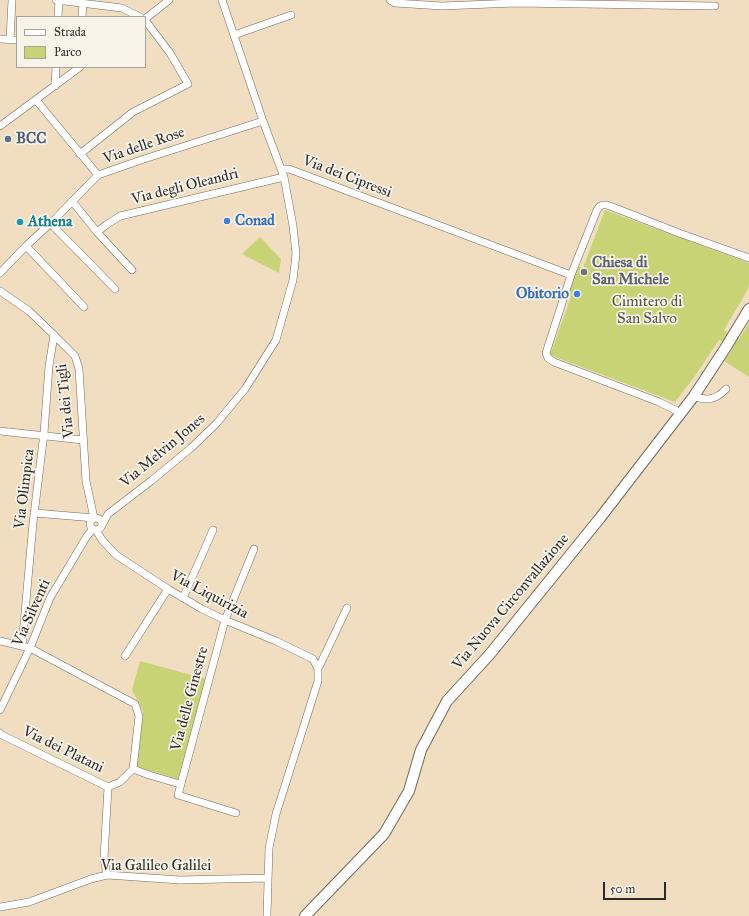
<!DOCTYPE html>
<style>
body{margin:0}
#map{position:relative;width:749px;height:916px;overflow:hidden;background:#f1dec0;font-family:"IM FELL Great Primer",serif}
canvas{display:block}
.legend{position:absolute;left:16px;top:16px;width:130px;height:52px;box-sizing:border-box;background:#f7f3e8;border:1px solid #a5a39c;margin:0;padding:5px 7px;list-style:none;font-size:12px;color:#2b2b2b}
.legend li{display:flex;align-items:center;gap:8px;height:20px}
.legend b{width:20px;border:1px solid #a5a39c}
.scale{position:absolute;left:603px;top:882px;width:63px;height:18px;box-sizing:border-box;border:2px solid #2b2b2b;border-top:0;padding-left:5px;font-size:12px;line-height:14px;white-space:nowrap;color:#2b2b2b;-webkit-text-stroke:3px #f7f3e8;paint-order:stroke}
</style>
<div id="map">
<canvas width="749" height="916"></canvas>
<ul class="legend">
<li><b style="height:5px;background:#fff"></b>Strada</li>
<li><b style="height:11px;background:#c7d375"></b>Parco</li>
</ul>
<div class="scale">50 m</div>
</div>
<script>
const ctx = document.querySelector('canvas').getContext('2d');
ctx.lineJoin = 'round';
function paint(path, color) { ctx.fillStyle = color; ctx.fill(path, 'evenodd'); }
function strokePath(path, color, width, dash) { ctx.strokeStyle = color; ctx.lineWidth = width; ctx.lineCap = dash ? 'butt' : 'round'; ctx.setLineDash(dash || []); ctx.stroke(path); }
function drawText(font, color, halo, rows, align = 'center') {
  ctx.font = font + ' "IM FELL Great Primer",serif'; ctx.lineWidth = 3.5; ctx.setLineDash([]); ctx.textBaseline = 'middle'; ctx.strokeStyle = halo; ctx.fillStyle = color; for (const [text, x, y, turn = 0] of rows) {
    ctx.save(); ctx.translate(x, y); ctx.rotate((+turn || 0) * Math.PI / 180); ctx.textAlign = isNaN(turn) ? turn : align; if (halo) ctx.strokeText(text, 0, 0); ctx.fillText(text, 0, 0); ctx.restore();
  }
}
const green = new Path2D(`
 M 605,210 L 749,263 L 749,284 L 747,291 L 724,330 L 739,339 L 749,323 L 749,377 L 724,361 L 733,348 L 719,340 L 695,376 L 675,402 L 550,355 L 571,297 L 566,295 L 577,266 L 583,268 Z
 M 260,237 L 281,259 L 279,273 L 242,254 Z
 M 140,661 L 206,679 L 178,779 L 137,767 L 143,711 L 132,690 Z`);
const street = new Path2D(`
 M 56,0 L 122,8 L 140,17
 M 390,0 L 395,3 L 442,6 L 515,3 L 715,6
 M 58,17 L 59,0
 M 82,17 L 83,3
 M 145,19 L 169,0
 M 234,35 L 291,15
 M 0,39 L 17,40
 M 10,40 L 12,0
 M 55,86 L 56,67
 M 36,100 L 98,175
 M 0,126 L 80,67
 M 80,154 L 133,112 L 188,84 L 170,53 L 145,20
 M 282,169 L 289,169 L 571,275
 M 72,201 L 97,232 L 106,225 L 120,216 L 284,177
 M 50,223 L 115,289
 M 97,232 L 132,270
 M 26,246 L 84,307
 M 0,273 L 26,246 L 54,220 L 98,175 L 144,159 L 263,121
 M 0,291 L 29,311 L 54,335 L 75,356 L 79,369 L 86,481 L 94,518 L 35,513
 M 694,396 C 707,402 717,399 726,389
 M 681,413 L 659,402 L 554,362 L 548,358 L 546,353 L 571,275 L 597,210 C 600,204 604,204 610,206 L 679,233 L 749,258
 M 0,431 L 83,440
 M90 524a6 6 0 1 1 12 0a6 6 0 1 1-12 0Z
 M 102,525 L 108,514 L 151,481 L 191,448 L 216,424 L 245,389 L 276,340 L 293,280 L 296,254 L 293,226 L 284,177 L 263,121 L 222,0
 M 96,530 L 102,540 L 116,555 L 168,589 L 202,609 L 225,620 L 276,641 L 313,659 L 318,669 L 318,681 L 276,814 L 269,848 L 267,916
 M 183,598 L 213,530
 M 0,641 L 30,648 L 135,704 L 139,716 L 133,769
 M 22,646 L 33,523 L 44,433 L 49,366 L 54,335
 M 125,656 L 168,589
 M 318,669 L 347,608
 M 0,710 L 30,648 L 50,598 L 87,536 L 93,529
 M 0,733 L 2,735 L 108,787 L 120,782 L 133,769
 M 133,769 L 149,775 L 180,784
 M 236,813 L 178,795 L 225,620 L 254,549
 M 107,875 L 104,858 L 108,787
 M 0,907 L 29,902 L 91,879 L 107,875 L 180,880 L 268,878`);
const secondary = new Path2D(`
 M 305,916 L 384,834 L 409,791 L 421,750 L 447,701 L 490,654 L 600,518 L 694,396 L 726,347 L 749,309`);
const markers = [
 [8,139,4,"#5c6f8a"],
 [227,221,4,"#3f7fe0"],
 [20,222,4,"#0f9aa8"],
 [584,272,4,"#6b7280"],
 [577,294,4,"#3f7fe0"]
];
const serviceNames = [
 ["BCC",16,139]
];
const streetNames = [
 ["Via delle Rose",144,146,-19],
 ["Via dei Cipressi",347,177,21],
 ["Via degli Oleandri",185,187,-14],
 ["Via dei Tigli",66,401,-96],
 ["Via Melvin Jones",163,451,-40],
 ["Via Olimpica",25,489,-83],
 ["Via Liquirizia",209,595,28],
 ["Via Nuova Circonvallazione",511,602,-50],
 ["Via Silventi",32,613,-66],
 ["Via delle Ginestre",190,699,-75],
 ["Via dei Platani",63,750,26],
 ["Via Galileo Galilei",156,866]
];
const shopNames = [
 ["Conad",235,221],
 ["Obitorio",569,294,"right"]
];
const cultureNames = [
 ["Athena",28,222]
];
const worshipNames = [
 ["Chiesa di",592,263],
 ["San Michele",592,280]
];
const parkNames = [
 ["Cimitero di",647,302],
 ["San Salvo",647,319]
];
paint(green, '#c7d375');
strokePath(street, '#706a5f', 8);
strokePath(secondary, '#706a5f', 12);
strokePath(street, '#fff', 7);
strokePath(secondary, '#fff', 10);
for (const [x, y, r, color] of markers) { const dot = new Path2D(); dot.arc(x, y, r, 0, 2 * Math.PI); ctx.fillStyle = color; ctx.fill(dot); strokePath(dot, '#f7f3e8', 1.5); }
drawText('bold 15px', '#4e5e75', '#f7f3e8', serviceNames, 'left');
drawText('15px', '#2b2b2b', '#f7f3e8', streetNames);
drawText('bold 15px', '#366cbe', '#f7f3e8', shopNames, 'left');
drawText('bold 15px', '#0d838f', '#f7f3e8', cultureNames, 'left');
drawText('bold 15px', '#5b616d', '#f7f3e8', worshipNames, 'left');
drawText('15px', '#52553e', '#f7f3e8', parkNames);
</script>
